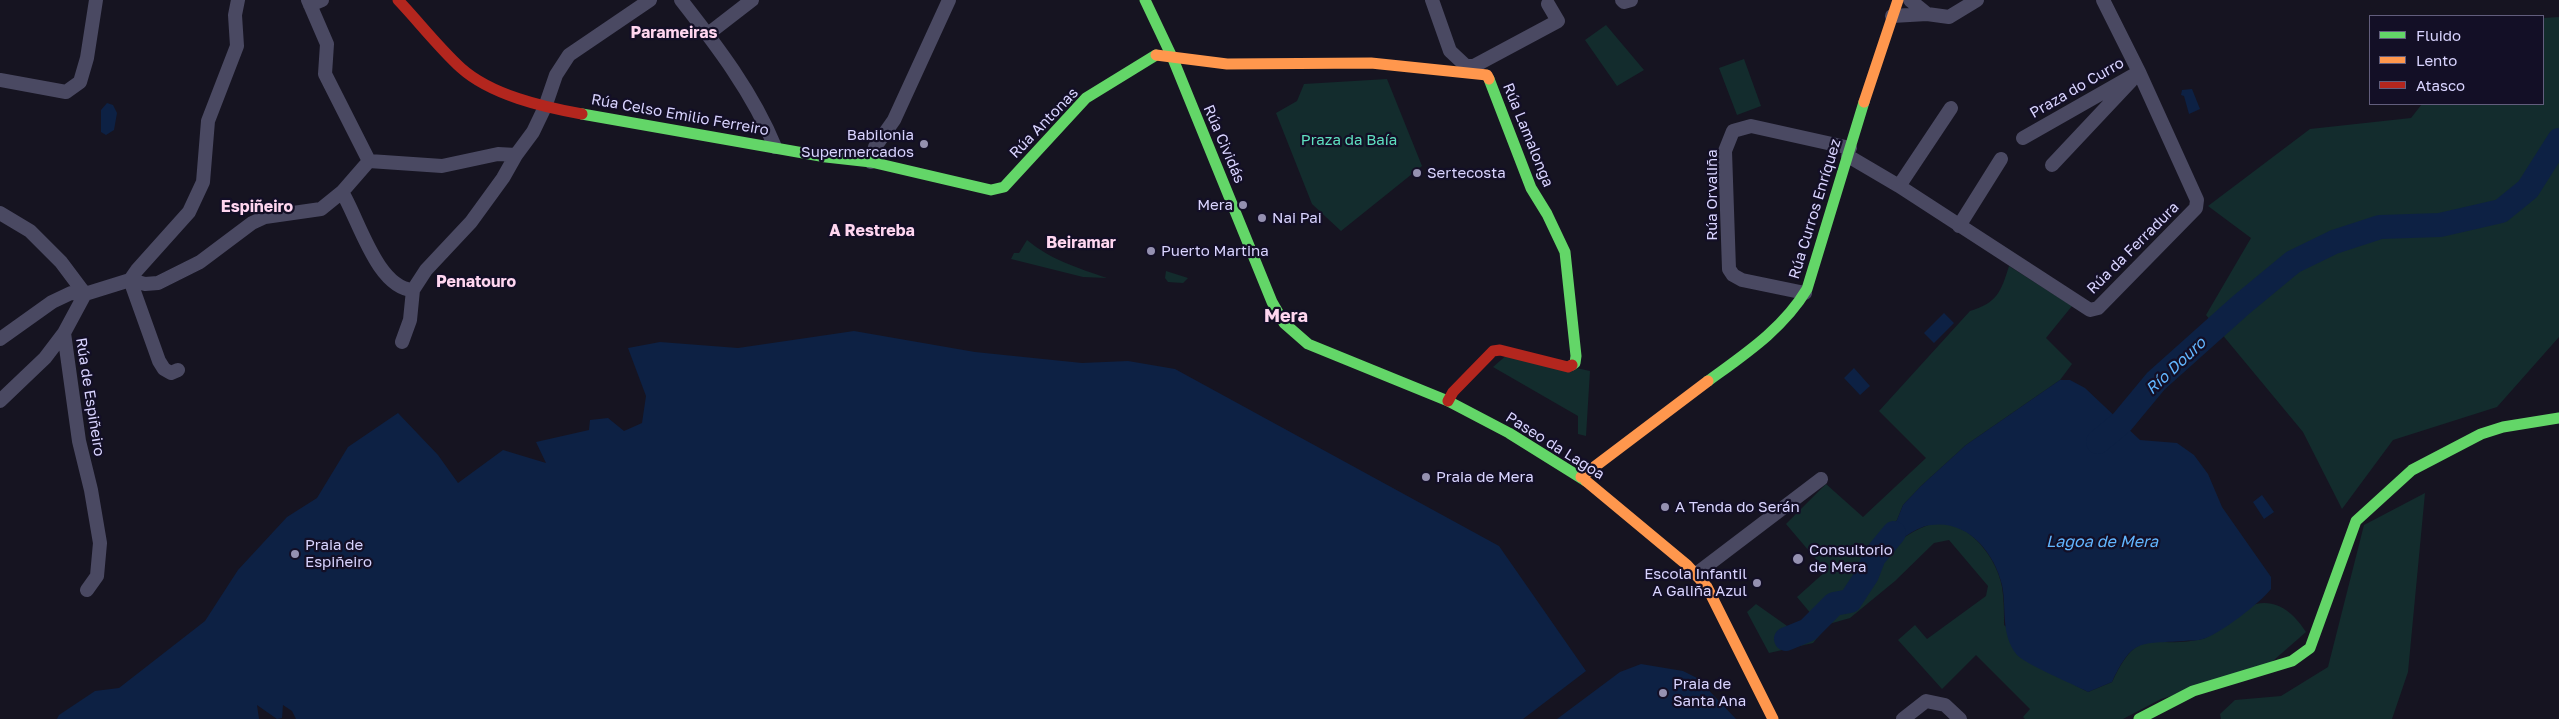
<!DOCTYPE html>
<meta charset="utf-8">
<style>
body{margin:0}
#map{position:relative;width:2559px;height:719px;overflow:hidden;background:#161421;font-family:"Golos Text",sans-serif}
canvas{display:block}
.legend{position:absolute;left:2369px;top:15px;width:175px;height:90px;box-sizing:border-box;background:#130f26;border:1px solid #625e7d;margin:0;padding:6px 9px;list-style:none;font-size:15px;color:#d9d4ff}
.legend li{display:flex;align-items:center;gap:10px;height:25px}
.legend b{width:25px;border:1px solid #625e7d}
</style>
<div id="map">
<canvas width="2559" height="719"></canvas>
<ul class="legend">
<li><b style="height:6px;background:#63d668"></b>Fluido</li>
<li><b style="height:6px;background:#ff974d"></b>Lento</li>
<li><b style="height:6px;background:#b3261e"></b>Atasco</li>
</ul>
</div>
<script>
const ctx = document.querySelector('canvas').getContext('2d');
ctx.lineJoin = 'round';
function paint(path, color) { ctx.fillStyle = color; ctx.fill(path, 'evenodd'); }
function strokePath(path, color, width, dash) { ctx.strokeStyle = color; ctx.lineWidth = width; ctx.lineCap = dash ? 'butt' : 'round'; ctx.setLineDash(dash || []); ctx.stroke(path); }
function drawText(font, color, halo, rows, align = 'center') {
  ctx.font = font + ' "Golos Text",sans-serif'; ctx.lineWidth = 4.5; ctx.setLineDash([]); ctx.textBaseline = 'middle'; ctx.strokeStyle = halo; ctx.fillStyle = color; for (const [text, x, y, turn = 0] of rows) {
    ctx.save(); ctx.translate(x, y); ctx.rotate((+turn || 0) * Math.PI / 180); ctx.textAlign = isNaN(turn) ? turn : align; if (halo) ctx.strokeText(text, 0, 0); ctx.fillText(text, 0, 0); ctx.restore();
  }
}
const green = new Path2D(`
 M 2559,17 L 2559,337 L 2497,407 L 2393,440 L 2342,509 L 2303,432 L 2206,315 L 2251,238 L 2208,206 L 2310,129 L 2411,118 L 2422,104 L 2543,104 L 2543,18 Z
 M 1606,25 L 1644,70 L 1617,86 L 1585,40 Z
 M 1744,59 L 1761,106 L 1737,115 L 1719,68 Z
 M 1387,79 L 1422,166 L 1341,231 L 1312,204 L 1276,113 L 1297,101 L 1304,84 Z
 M 1027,240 C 1051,260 1078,268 1107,278 L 1083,277 L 1011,259 L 1014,253 L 1019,253 Z
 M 2009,266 L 2072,306 L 2046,338 L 2072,364 L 2060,380 L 1966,445 L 1921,486 L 1903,505 L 1897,520 L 1876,545 L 1872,556 L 1877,559 C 1891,546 1909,532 1928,525 C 1963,513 1997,556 2002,587 C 2004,599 2004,613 2004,625 L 2075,685 L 2088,692 L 2112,682 C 2141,621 2152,651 2202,639 C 2207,638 2213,633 2218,630 C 2228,624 2246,607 2256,604 C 2279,599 2295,615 2306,632 L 2266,667 L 2161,699 L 2123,719 L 2025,719 L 2023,717 L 2030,709 L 1976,655 L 1942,689 L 1898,640 L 1915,625 L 1927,639 L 1986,596 L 1988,586 L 1949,540 L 1934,543 L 1895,581 L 1850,618 L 1829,624 L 1813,643 L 1769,653 L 1747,612 L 1756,604 L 1790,628 L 1812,615 L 1797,597 L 1826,571 L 1786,524 L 1826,484 L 1863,517 L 1926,458 L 1879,411 L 1970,311 C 1997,303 2001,292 2009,266 Z
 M 1166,271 L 1188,278 L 1183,283 L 1168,282 L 1165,278 Z
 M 1509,353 L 1590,371 L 1586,436 L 1578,434 L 1578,416 L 1493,367 Z
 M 2425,493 L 2408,672 L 2392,719 L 2221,719 L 2220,714 L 2235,700 L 2281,696 L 2328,667 L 2364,525 Z`);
const water = new Path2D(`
 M 2192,89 L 2200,109 L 2189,114 L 2184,96 L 2181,95 L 2182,90 Z
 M 107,103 L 113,105 L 117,113 L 114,130 L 106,135 L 101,132 L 101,110 Z
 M 1944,313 L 1954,323 L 1934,343 L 1924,333 Z
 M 854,331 L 975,352 L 1082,363 L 1128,361 L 1175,369 L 1499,546 L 1586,671 L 1523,719 L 296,719 L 292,711 L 283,705 L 282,718 L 277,719 L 257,705 L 259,719 L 57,719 L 59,715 L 95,691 L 119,688 L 205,621 L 238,570 L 287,517 L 317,498 L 348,447 L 398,413 L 438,455 L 458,483 L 503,450 L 546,463 L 536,442 L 589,430 L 590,420 L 608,418 L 624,431 L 642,423 L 646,396 L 628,348 L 660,342 L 738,348 Z
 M 1854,368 L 1870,386 L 1860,395 L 1844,378 Z
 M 2060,380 L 2070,380 L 2085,388 L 2140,440 L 2177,443 L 2194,455 L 2208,474 L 2222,507 L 2271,577 L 2271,589 C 2260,603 2220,634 2203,639 C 2198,641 2190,640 2184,641 C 2139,644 2133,638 2112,682 L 2088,692 C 2073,684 2025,664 2017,655 C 2000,634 2007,609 2002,585 C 1994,552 1968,520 1931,525 C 1915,526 1888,549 1877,559 L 1871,556 L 1876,545 L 1897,520 L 1903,505 L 1921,486 L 1966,445 Z
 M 2262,495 L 2274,512 L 2264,519 L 2253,502 Z
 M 1641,664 L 1683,671 L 1697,678 L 1736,719 L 1557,719 L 1620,672 Z`);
const river = new Path2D(`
 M 2098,442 L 2122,422 L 2156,381 L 2241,305 L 2293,262 L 2334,242 L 2380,227 L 2440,225 L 2501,211 L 2528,189 L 2559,140
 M 1786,639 L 1808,630 L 1834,604 L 1850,601 L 1867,575 L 1874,557 L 1894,533`);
const street = new Path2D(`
 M 308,0 L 327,44 L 325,74 L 369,161
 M 681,0 C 717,46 753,93 775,147
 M 1432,0 L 1450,51 L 1466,66 L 1474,66 L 1558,21 L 1548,4
 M 1622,0 L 1624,2 L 1631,0
 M 1910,0 L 1927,14
 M 310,5 L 322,0
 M 1892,16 L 1927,14 L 1949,17 L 1977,0
 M 708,34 L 752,0
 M 0,80 L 66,92 L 80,82 L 87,58 L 96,0
 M 2023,138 L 2139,72
 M 1848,156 L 1899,186 L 2090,310 L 2098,308 L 2196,208 L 2197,200 L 2139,72 L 2103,0
 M 369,161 L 442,166 L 498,154 L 516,155
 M 871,162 L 875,147 L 894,120 L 949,0
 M 2052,165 L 2131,81
 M 1899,186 L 1951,108
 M 342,192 C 359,220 377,288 413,290
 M 0,213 L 30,231 L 61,262 L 85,294
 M 1959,226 L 2001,159
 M 130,280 L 137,270 L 189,212 L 203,182 L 208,121 L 237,46 L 235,15 L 238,0
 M 130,280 L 159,361 L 164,369 L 171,373 L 178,370
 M 1805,293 L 1742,280 L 1733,275 L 1729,269 L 1725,151 L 1733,131 L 1751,126 L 1850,148
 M 85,294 L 64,333 L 79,441 L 91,490 L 100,543 L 97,576 L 87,590
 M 0,339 L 52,302 L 71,293 L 85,294 L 130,280 L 145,284 L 158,283 L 200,262 L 252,223 L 265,217 L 321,209 L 342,192 L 369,161
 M 402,342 L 410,320 L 413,290 L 426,270 L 471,222 L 503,178 L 516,155 L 533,132 L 545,107 L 556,75 L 569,55 L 650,0
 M 0,401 L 45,358 L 64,333
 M 1696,574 L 1821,479
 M 1903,719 L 1926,701 L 1945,705 L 1960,719`);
const fast = new Path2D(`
 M 1145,0 L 1173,59 L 1272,302 L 1284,323 L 1308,344 L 1448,401 L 1509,433 L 1586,481
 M 1489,79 L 1531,188 L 1547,214 L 1565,252 L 1576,356 L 1575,363 L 1572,365
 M 582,114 L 826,157 L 871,162 L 991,190 L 1004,187 L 1086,98 L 1156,55
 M 1708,381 C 1745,354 1783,329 1807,289 L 1864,102
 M 2139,719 L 2193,691 L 2292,661 L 2310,648 L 2356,521 L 2412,470 L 2481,434 L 2503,427 L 2559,418`);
const slow = new Path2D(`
 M 1156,55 L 1227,64 L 1371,63 L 1487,75 L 1489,79
 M 1864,102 L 1898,0
 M 1581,477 L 1708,381
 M 1586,481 L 1687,565 L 1707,587 L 1773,719`);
const jam = new Path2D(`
 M 398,0 C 419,22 438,47 461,68 C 491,95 543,107 582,114
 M 1448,401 L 1453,392 L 1493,351 L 1500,350 L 1568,367 L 1572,365`);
const markers = [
 [924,144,5,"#9591b1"],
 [1417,173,5,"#9591b1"],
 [1243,205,5,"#9591b1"],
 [1262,218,5,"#9591b1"],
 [1151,251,5,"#9591b1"],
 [1426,477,5,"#9591b1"],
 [1665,507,5,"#9591b1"],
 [295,554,5,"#9591b1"],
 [1798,559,6,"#9591b1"],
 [1757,583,5,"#9591b1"],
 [1663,693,5,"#9591b1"]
];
const streetNames = [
 ["Praza do Curro",2077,88,-30],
 ["Rúa Celso Emilio Ferreiro",680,115,10],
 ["Rúa Antonas",1044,123,-46],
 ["Rúa Lamalonga",1528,135,68],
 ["Rúa Cividás",1224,144,67],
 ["Rúa Orvaliña",1712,195,-90],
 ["Rúa Curros Enríquez",1815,209,-73],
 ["Rúa da Ferradura",2133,248,-45],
 ["Rúa de Espiñeiro",90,397,81],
 ["Paseo da Lagoa",1555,446,32]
];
const poiNames = [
 ["Babilonia",914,135,"right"],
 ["Supermercados",914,152,"right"],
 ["Sertecosta",1427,173],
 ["Mera",1233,205,"right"],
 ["Nai Pai",1272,218],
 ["Puerto Martina",1161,251],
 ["Praia de Mera",1436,477],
 ["A Tenda do Serán",1675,507],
 ["Praia de",305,545],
 ["Espiñeiro",305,562],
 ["Consultorio",1809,550],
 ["de Mera",1809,567],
 ["Escola Infantil",1747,574,"right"],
 ["A Galiña Azul",1747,591,"right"],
 ["Praia de",1673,684],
 ["Santa Ana",1673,701]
];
const parkNames = [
 ["Praza da Baía",1349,140]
];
const neighbourhoodNames = [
 ["Parameiras",674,33],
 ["Espiñeiro",257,207],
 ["A Restreba",872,231],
 ["Beiramar",1081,243],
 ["Penatouro",476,282]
];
const waterNames = [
 ["Río Douro",2176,366,-43],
 ["Lagoa de Mera",2102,542]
];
const quarterNames = [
 ["Mera",1286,316]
];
paint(green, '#132c2d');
paint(water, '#0d2144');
strokePath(river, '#0d2144', 24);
strokePath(street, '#4a4962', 14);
strokePath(fast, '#63d668', 11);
strokePath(slow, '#ff974d', 11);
strokePath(jam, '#b3261e', 11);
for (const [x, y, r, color] of markers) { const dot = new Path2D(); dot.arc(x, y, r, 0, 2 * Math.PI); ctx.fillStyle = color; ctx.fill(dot); strokePath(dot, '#130f26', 2); }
drawText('15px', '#d9d4ff', '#130f26', streetNames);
drawText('15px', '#d9d4ff', '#130f26', poiNames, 'left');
drawText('15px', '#5fe0c0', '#130f26', parkNames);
drawText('bold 16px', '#ffd6f0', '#130f26', neighbourhoodNames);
drawText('italic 16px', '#62b6ff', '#130f26', waterNames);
drawText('bold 18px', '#ffd6f0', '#130f26', quarterNames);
</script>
